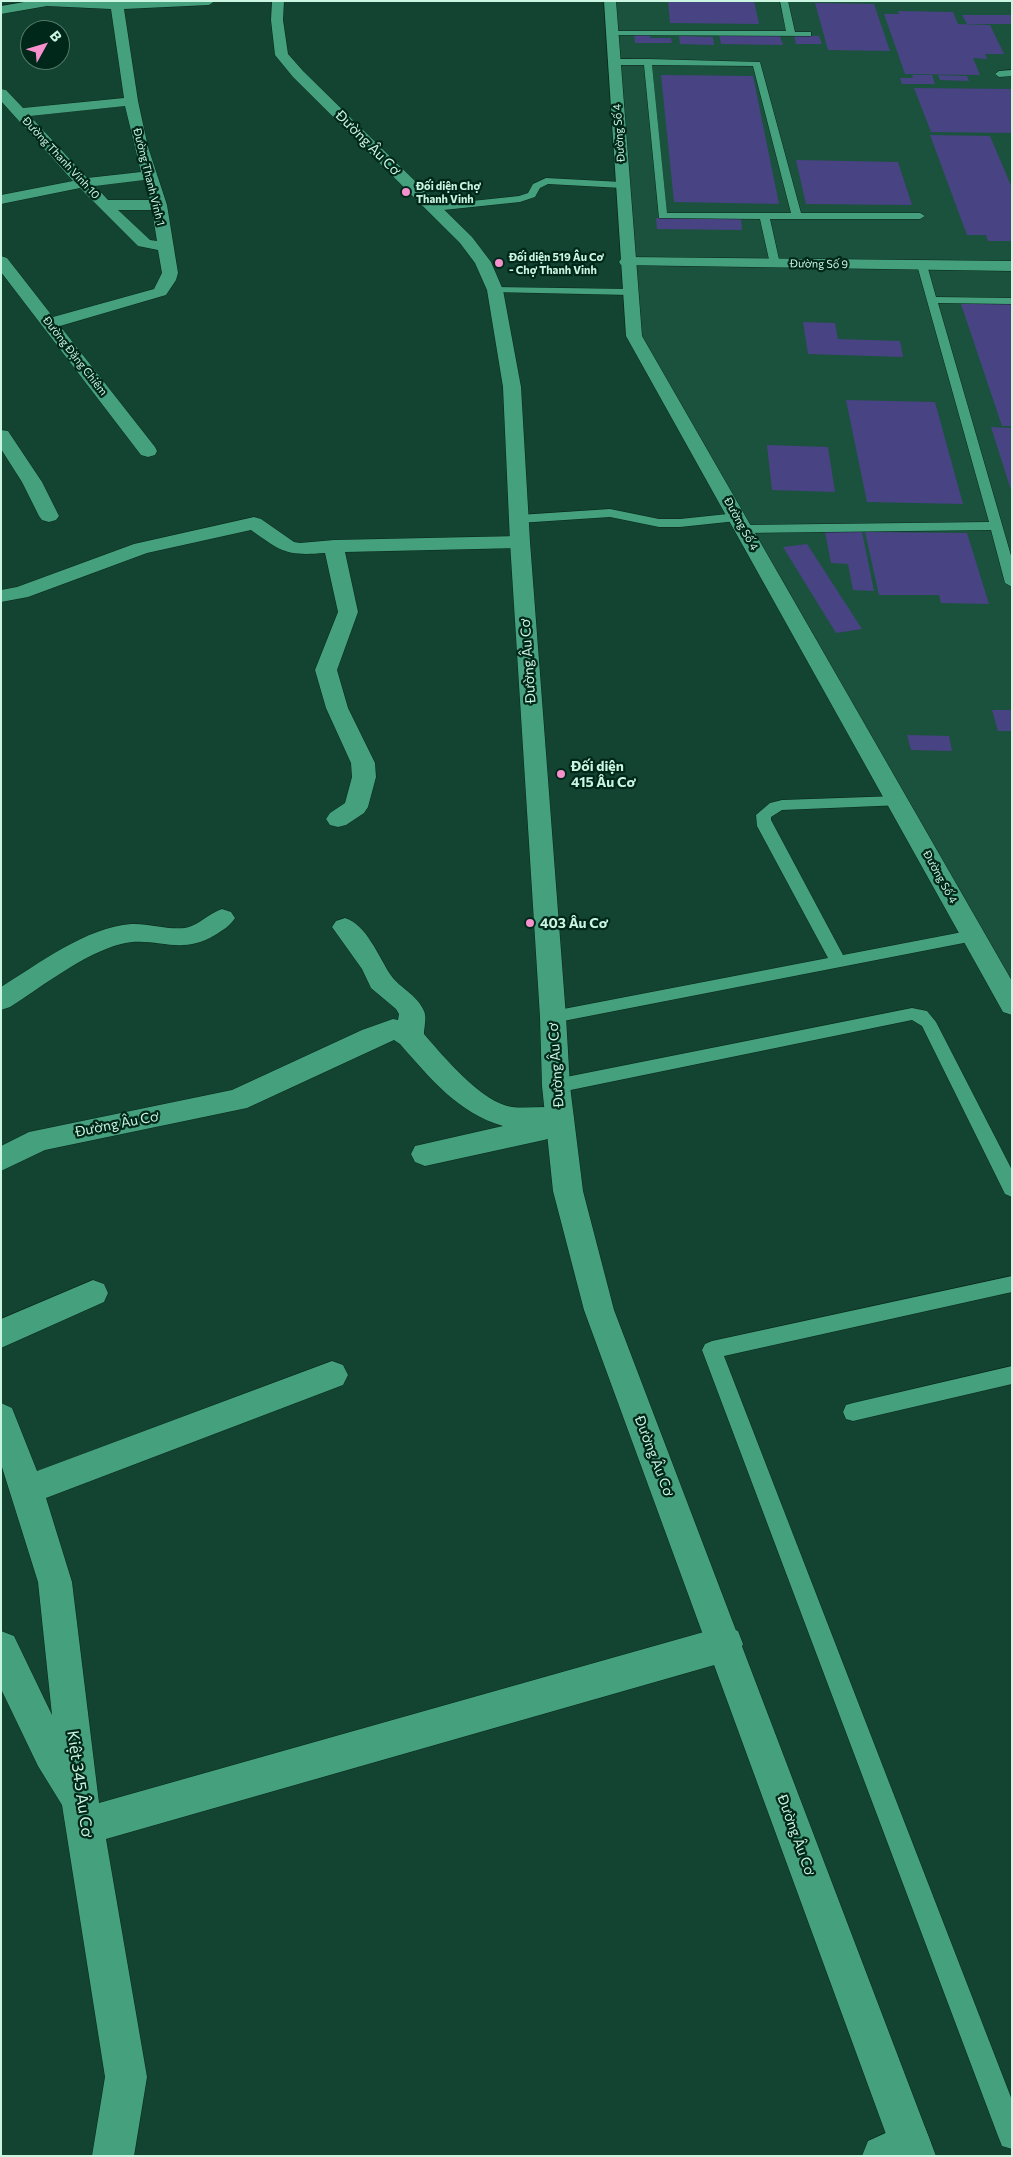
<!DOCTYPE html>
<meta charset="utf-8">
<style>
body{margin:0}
#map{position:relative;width:1013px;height:2157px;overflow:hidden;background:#124431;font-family:Commissioner,sans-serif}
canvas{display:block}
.frame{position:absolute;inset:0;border:2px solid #caf5e0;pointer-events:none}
.north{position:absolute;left:20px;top:20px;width:50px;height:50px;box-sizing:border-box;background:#00281a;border:1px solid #517a69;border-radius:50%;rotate:51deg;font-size:14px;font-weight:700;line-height:20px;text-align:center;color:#caf5e0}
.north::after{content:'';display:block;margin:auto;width:18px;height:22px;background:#f790cd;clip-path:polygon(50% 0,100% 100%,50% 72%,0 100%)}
</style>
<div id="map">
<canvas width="1013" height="2157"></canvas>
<div class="frame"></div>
<div class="north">B</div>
</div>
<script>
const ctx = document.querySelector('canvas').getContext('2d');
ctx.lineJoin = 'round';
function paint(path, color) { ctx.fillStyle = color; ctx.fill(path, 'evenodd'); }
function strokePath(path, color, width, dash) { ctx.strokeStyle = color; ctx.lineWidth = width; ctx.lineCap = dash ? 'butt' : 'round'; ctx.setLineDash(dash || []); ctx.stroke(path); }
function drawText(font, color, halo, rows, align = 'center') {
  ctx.font = font + ' Commissioner,sans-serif'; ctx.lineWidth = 4.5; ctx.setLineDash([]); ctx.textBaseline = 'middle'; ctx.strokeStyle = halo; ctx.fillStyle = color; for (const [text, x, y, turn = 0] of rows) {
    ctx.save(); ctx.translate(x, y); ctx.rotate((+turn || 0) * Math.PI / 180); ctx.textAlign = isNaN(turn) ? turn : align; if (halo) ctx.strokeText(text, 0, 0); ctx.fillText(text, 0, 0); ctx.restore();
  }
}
const built = new Path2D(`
 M 614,1 L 1012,1 L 1012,1005 L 634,336 Z`);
const building = new Path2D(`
 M 668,1 L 754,1 L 759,24 L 670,23 Z
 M 815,3 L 874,4 L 890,51 L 828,50 Z
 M 898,11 L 953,12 L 958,24 L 990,25 L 1004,54 L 985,54 L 987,59 L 973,58 L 980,75 L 905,74 L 884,14 L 899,14 Z
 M 962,15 L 1012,15 L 1012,24 L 967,24 Z
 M 634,34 L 650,34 L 650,38 L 671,38 L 672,43 L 635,43 Z
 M 719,35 L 780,36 L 783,45 L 721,44 Z
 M 794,35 L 819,36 L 822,44 L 796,44 Z
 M 679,36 L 713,37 L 714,45 L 680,44 Z
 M 661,75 L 753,76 L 779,204 L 674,202 Z
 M 912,75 L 932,75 L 935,84 L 902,84 L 900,78 L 913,78 Z
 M 938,75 L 967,76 L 969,81 L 940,80 Z
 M 914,88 L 1012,89 L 1012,133 L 931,132 Z
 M 930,135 L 990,136 L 1012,188 L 1012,241 L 988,241 L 986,235 L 967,235 Z
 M 796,160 L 898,162 L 912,205 L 806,204 Z
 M 656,218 L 741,219 L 742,230 L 657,229 Z
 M 961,304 L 1012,304 L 1012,426 L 1002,426 Z
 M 803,322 L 835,323 L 838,339 L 900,341 L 903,357 L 808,354 Z
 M 846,400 L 935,402 L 963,504 L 867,502 Z
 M 991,427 L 1012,428 L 1012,490 L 1011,490 Z
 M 767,445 L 828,447 L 835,492 L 772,490 Z
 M 825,532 L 862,532 L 874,591 L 853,590 L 848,564 L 831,563 Z
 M 865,532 L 967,533 L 989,604 L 941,603 L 939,595 L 879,595 Z
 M 807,544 L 862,629 L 836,633 L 783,547 Z
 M 992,710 L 1012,710 L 1012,731 L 998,731 Z
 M 907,735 L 949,736 L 952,751 L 911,750 Z`);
const lane = new Path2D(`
 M 780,1 L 788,1 L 795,32 L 811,32 L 811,36 L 612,35 L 608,33 L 612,31 L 786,31 Z
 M 648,59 L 760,62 L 801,213 L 920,213 L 925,216 L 920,219 L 770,219 L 780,264 L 775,267 L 770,264 L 760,219 L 659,218 L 644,65 L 614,65 L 610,62 L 614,59 ZM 652,65 L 753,66 L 791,213 L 667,213 Z
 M 1012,70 L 1012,76 L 999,77 L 995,74 L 999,71 Z
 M 546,178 L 622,182 L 627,185 L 622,188 L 548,184 L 540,188 L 535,197 L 520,202 L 434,211 L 429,208 L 434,205 L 519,196 L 528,193 L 533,184 Z
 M 922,262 L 927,265 L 936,297 L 1012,298 L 1012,304 L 938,303 L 1012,559 L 1012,587 L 1005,583 L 991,530 L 743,533 L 737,529 L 743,525 L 989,522 L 917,265 Z
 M 495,287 L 630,289 L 635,292 L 630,295 L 491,292 L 490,290 L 491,288 Z
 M 610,509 L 659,519 L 680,519 L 737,513 L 743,517 L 737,521 L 680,527 L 659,527 L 610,517 L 519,523 L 513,519 L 519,515 Z
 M 897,796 L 902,797 L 905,801 L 902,805 L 782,810 L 771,817 L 771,820 L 843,955 L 973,930 L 979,932 L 981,936 L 979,940 L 553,1023 L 547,1022 L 545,1017 L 547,1012 L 553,1011 L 828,958 L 757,826 L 756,815 L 770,803 L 782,800 Z
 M 912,1008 L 927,1011 L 936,1022 L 1012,1170 L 1012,1197 L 1005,1194 L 922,1026 L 912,1020 L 556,1093 L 550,1091 L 547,1086 L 550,1081 L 556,1079 Z
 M 1012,1276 L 1012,1292 L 724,1356 L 1012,2100 L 1012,2149 L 1002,2146 L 998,2136 L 702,1350 L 705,1344 L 712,1341 Z
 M 1012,1366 L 1012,1384 L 853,1421 L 846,1419 L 843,1412 L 846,1405 L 853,1403 Z`);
const street = new Path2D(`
 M 30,1 L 215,1 L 209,5 L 124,9 L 138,101 L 148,147 L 167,205 L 178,273 L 176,280 L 166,295 L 60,326 L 155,447 L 157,451 L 155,455 L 148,457 L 141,455 L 1,272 L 1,256 L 7,258 L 53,317 L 154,289 L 162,273 L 158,250 L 138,246 L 80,188 L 1,204 L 1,195 L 73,181 L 1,101 L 1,89 L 6,90 L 23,108 L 124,98 L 111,9 L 47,6 L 1,14 L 1,6 ZM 125,106 L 141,172 L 87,178 L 30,116 ZM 144,180 L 150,200 L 108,200 L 95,186 ZM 118,210 L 152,210 L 157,241 L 150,240 Z
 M 627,257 L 1012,261 L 1012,271 L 621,265 L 619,262 L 621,259 Z
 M 1,430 L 8,431 L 42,482 L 59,516 L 56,520 L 49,522 L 42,520 L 39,516 L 22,482 L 1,449 Z
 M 254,517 L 261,519 L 294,542 L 300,543 L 334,540 L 520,536 L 527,538 L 530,542 L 527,546 L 520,548 L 345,552 L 358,612 L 337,670 L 348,708 L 375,763 L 376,777 L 368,807 L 364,813 L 346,825 L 338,827 L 330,825 L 326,819 L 330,813 L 345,803 L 352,777 L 351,763 L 326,708 L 315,670 L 338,612 L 325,553 C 286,556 282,552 251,530 L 147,553 L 28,597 L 1,602 L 1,590 L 17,587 L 134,544 Z
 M 222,909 L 231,912 L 235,918 C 230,926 223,930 215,935 C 179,957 155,935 121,944 C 83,954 43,986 10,1007 L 1,1010 L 1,987 C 38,964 87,927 131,924 C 149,923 167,930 185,928 C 198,926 209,913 222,909 Z
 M 345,918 C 366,924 379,957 390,974 C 400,989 417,994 424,1011 C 427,1017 424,1028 424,1034 C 443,1056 482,1103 512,1107 C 532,1109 551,1104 570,1110 L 574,1118 L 570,1126 L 558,1129 L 554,1137 L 544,1140 L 425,1166 L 415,1162 L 411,1154 L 415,1146 L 503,1126 C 458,1113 430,1078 400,1044 L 394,1040 L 247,1108 L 45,1150 L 1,1171 L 1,1146 L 29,1132 L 232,1090 L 362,1030 L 393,1019 L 398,1020 L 399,1014 L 396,1009 L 371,988 L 362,969 L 332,927 L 336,921 Z
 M 93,1280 L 104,1284 L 108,1293 L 104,1302 L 1,1348 L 1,1319 Z
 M 332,1361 L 343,1365 L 348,1375 L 343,1385 L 46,1498 L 72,1582 L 99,1803 L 725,1626 L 738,1631 L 743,1644 L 738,1657 L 725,1662 L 106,1839 L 147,2077 L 134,2156 L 92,2156 L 105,2077 L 62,1805 L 38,1766 L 1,1689 L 1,1631 L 14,1636 L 52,1715 L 38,1582 L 1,1464 L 1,1403 L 12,1408 L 37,1471 Z
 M 910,2122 L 925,2128 L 931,2143 L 926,2156 L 862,2156 L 868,2141 Z`);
const secondary = new Path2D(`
 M 272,1 L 284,1 L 283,20 L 288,54 L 303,71 L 472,237 L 491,262 L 503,290 L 521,387 L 530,542 L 566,1017 L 570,1086 L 583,1191 L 614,1310 L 936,2156 L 894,2156 L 584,1310 L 553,1191 L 542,1086 L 540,1017 L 510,542 L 503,387 L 487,290 L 475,263 L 460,243 L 293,77 L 275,55 L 271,20 Z
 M 604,1 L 616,1 L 642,336 L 1012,981 L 1012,1015 L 1003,1012 L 626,336 Z`);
const markers = [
 [406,192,5,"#f790cd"],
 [499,263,5,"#f790cd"],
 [561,774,5,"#f790cd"],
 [530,923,5,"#f790cd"]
];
const farStreetnames = [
 ["Đường Số 4",619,133,-94],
 ["Đường Thanh Vinh 10",61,158,47],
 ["Đường Thanh Vinh 1",149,177,76],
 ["Đường Số 9",819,264,1],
 ["Đường Đặng Chiêm",75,356,52],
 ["Đường Số 4",741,524,61],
 ["Đường Số 4",940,877,61]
];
const farPoinames = [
 ["Đối diện Chợ",416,186],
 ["Thanh Vinh",416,199],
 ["Đối diện 519 Âu Cơ",509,257],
 ["- Chợ Thanh Vinh",509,270]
];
const streetNames = [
 ["Đường Âu Cơ",368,143,45],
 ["Đường Âu Cơ",528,661,-94],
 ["Đường Âu Cơ",556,1065,-94],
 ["Đường Âu Cơ",117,1124,-11],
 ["Đường Âu Cơ",654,1456,69],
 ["Đường Âu Cơ",796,1835,70]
];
const poiNames = [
 ["Đối diện",571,766],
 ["415 Âu Cơ",571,782],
 ["403 Âu Cơ",540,923]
];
const nearStreetnames = [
 ["Kiệt 345 Âu Cơ",80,1784,82]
];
paint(built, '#1b523d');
paint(building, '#484382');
strokePath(lane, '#0a271c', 1);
strokePath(street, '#0a271c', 1);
strokePath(secondary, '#0a271c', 1);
paint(lane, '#45a07d');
paint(street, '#45a07d');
paint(secondary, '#45a07d');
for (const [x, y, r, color] of markers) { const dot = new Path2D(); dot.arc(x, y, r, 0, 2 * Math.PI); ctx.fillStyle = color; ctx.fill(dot); strokePath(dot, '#00281a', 2); }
drawText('11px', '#caf5e0', '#00281a', farStreetnames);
drawText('bold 11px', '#caf5e0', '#00281a', farPoinames, 'left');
drawText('14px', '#caf5e0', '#00281a', streetNames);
drawText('bold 14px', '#caf5e0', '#00281a', poiNames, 'left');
drawText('16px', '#caf5e0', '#00281a', nearStreetnames);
</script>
